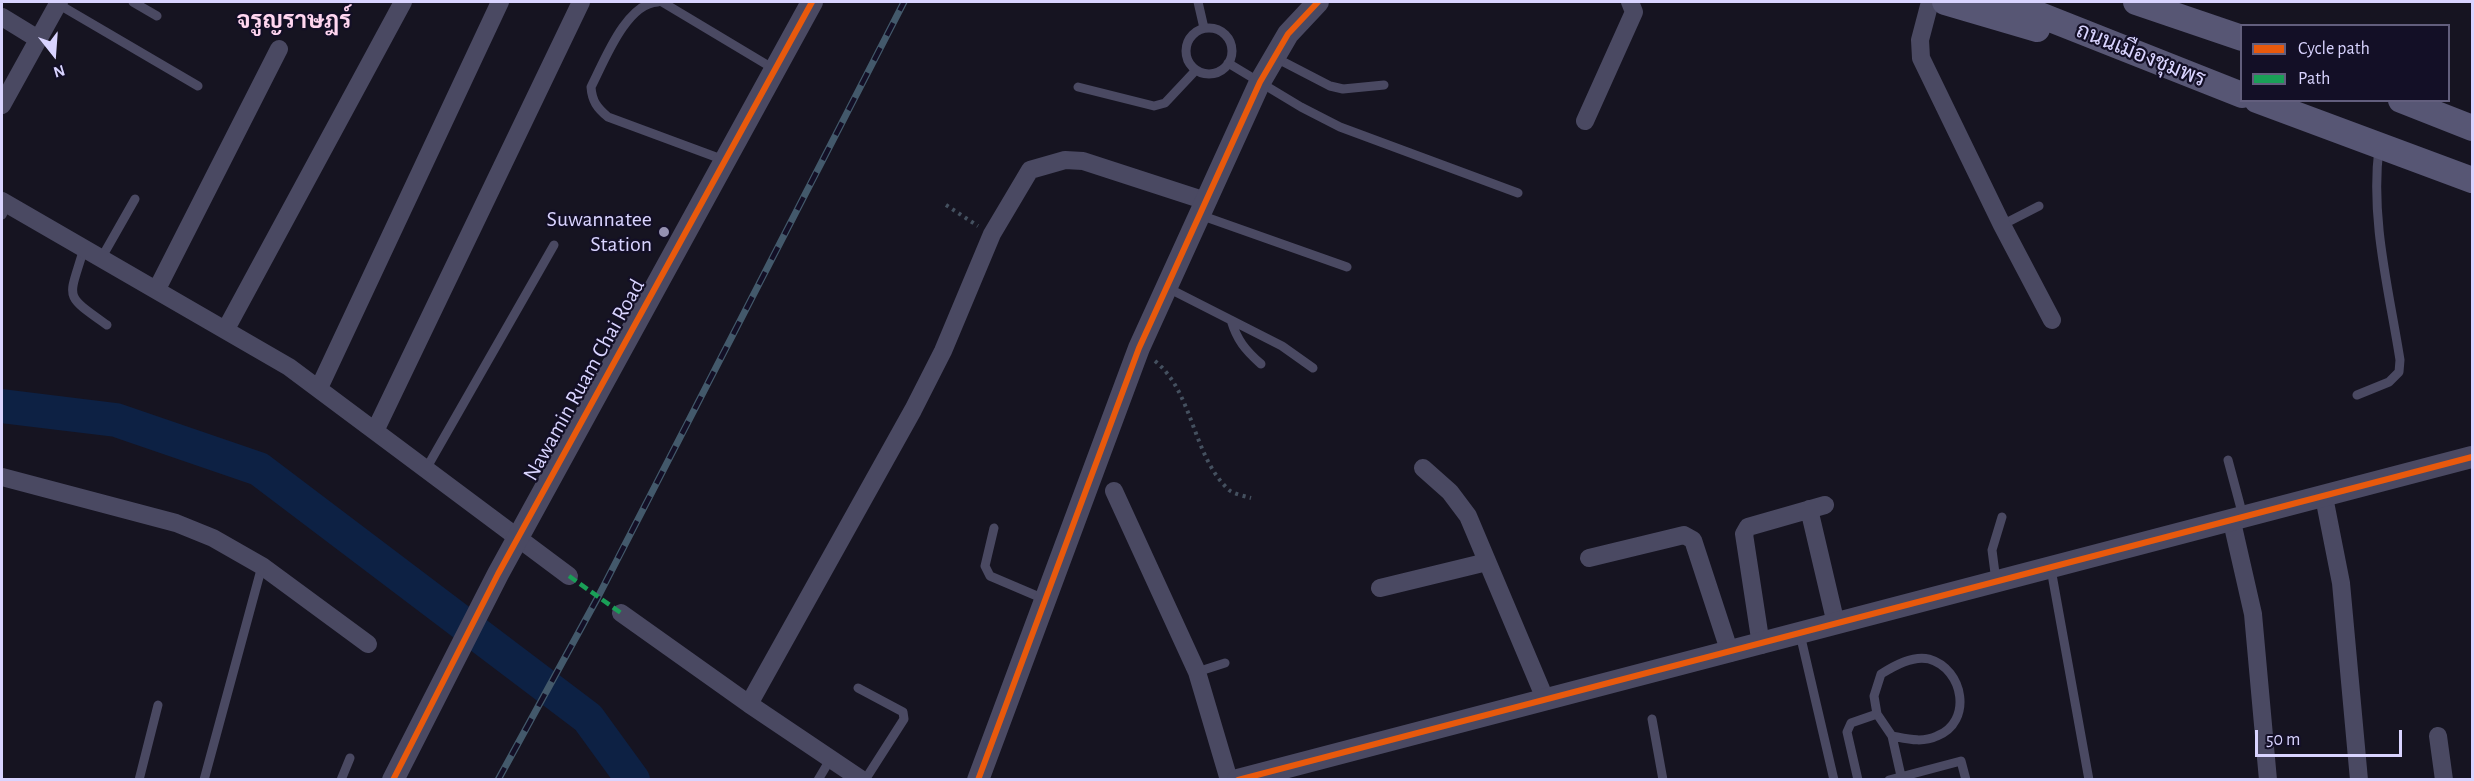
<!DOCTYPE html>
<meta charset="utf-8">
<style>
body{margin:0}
#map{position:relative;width:2474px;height:781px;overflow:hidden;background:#161421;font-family:"Alegreya Sans",sans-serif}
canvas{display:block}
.frame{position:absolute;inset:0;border:3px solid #d9d4ff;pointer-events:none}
.legend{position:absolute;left:2240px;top:24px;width:210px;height:78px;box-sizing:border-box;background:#130f26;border:2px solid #625e7d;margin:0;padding:8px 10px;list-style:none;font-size:18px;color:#d9d4ff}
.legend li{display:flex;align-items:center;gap:12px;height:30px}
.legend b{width:30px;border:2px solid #625e7d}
.north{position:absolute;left:24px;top:24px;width:60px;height:60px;-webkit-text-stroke:4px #130f26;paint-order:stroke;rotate:163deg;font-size:16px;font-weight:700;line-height:24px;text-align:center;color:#d9d4ff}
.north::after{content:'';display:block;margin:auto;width:21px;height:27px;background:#d9d4ff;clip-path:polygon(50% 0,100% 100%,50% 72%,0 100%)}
.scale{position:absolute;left:2255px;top:730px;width:147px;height:27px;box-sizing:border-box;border:3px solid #d9d4ff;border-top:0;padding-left:8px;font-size:18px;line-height:21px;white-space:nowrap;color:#d9d4ff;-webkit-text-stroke:4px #130f26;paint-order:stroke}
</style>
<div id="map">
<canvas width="2474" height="781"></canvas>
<div class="frame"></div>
<ul class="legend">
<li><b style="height:8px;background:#e8590c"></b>Cycle path</li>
<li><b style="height:8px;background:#1a9f57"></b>Path</li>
</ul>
<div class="north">N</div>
<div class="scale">50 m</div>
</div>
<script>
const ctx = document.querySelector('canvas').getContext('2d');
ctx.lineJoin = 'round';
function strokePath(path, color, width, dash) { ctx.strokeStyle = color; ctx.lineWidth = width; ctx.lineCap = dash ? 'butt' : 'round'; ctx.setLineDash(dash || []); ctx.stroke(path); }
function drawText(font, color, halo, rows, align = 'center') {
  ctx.font = font + ' "Alegreya Sans",Sarabun,sans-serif'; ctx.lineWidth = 4.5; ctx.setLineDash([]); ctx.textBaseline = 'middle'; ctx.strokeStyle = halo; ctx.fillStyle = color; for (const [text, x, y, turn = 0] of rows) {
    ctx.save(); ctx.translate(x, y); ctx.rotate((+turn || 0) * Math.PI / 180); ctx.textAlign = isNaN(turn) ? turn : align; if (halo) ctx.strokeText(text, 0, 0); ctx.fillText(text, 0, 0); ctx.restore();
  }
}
const river = new Path2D(`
 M 2,406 L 116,420 L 259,469 L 588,718 L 633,780`);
const path = new Path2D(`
 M 946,205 L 978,226
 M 1155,361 C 1194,393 1192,456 1229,490 C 1234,494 1244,496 1251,498`);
const service = new Path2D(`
 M 133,2 L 157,16
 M 658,2 C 626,3 604,62 591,87 C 592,101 597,108 608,117 L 724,160
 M 662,2 L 774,69
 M 1198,2 L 1204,28
 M 58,4 L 198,86
 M1186 51a23 23 0 1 1 46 0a23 23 0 1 1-46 0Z
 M 1274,57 L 1330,86 L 1343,89 L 1384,85
 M 1228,63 L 1301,107 L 1340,127 L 1518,193
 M 1078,87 L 1154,106 L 1165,103 L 1196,70
 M 2,215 L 7,205
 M 1200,215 L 1347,267
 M 2002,225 L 2039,206
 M 84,248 C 69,300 62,293 107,325
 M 102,257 L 135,199
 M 1166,287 L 1282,346 L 1313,368
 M 1231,320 C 1237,340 1245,350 1261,364
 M 2357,395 L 2389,382 L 2399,372 L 2400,360 C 2389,290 2370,219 2379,148
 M 2228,460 L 2243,516
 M 426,469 L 554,245
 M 994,528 L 985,566 L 990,576 L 1044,599
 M 2051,569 L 2089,780
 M 1996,581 L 1992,550 L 2002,517
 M 1800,634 L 1834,780
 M 1197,672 L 1225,663
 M 858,688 L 903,712 L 904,719 L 865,780
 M 1652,719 L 1663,780
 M 1892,736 C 1908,739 1922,743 1937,736 C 1973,722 1964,669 1929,659 C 1913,655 1894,666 1881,674 L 1874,696 L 1877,714 L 1892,736 L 1901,776
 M 139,780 L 158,705
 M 204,780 L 262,566
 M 341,780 L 350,758
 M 818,780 L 831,758
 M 1858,780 L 1847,732 L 1851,723 L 1877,714
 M 1889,780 L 1961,761 L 1966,780`);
const minor = new Path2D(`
 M 1930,2 L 1920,40 L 1921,58 L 2002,225 L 2052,320
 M 2,17 L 38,39
 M 2,105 L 59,2
 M 1585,121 L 1634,12 L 1630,2
 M 2,201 L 289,367 L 569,576
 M 157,289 L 279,49
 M 226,329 L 403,2
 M 319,388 L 500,2
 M 375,431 L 581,2
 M 1423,468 L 1450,492 L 1468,516 L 1546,701
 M 2,477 L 176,523 L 213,538 L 262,566 L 368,644
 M 1114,491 L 1197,672 L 1229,780
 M 2324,497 L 2341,583 L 2359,780
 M 1809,509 L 1836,624
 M 2232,522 L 2253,614 L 2268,780
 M 1589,558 L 1684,535 L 1693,540 L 1730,653
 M 1380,588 L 1487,562
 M 621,613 L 749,704 L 862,780
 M 1761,645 L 1744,534 L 1748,527 L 1825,505
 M 749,704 L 913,410 L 943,351 L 992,234 L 1030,170 L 1065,160 L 1083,161 L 1206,201
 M 2438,736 L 2444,780`);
const tertiary = new Path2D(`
 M 393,780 L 498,574 L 812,2
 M 978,780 L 1139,348 L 1260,82 L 1288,34 L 1318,2
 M 1238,780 L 2472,457`);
const secondary = new Path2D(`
 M 1945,2 L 2037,29
 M 2007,2 L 2242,95
 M 2136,2 L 2242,38
 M 2257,100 L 2472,180
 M 2401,100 L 2472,128`);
const rail = new Path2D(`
 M 498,780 L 598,597 L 904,2`);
const quiet = new Path2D(`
 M 569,576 L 621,613`);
const cycleway = new Path2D(`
 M 393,780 L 498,574 L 812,2
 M 978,780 L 1139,348 L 1260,82 L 1288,34 L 1318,2
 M 1238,780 L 2472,457`);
const markers = [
 [664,232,6,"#9591b1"]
];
const streetNames = [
 ["ถนนเมืองชุมพร",2141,55,22],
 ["Nawamin Ruam Chai Road",584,380,-61]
];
const poiNames = [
 ["Suwannatee",652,219],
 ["Station",652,244]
];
const neighbourhoodNames = [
 ["จรูญราษฎร์",294,21]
];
strokePath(river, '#0d2144', 34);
strokePath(path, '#44505f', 4, [3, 4.5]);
strokePath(service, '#4a4962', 9);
strokePath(minor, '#4a4962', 18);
strokePath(tertiary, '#4a4962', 22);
strokePath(secondary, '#575674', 26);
strokePath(rail, '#43596b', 7);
strokePath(rail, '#130f26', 4.5, [14]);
strokePath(quiet, '#1a9f57', 4.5, [9, 4.5]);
strokePath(cycleway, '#e8590c', 6);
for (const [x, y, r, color] of markers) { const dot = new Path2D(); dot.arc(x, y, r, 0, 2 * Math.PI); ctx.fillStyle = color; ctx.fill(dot); strokePath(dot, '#130f26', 2); }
drawText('22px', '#d9d4ff', '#130f26', streetNames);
drawText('22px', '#d9d4ff', '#130f26', poiNames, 'right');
drawText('bold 24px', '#ffd6f0', '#130f26', neighbourhoodNames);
</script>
